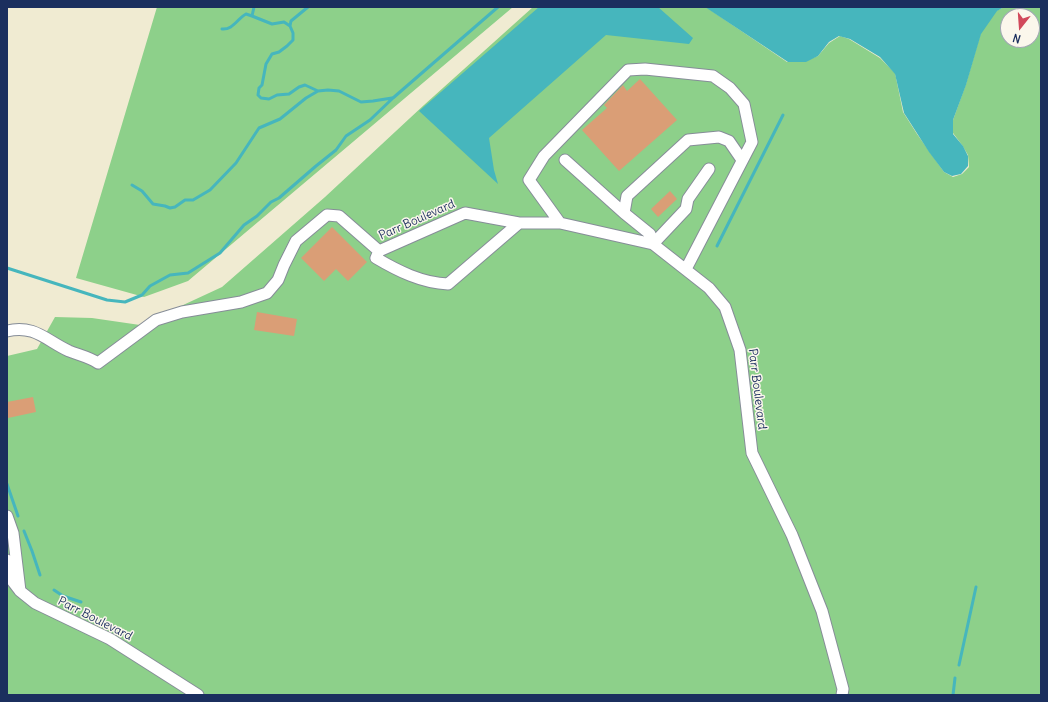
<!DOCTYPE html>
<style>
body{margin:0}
#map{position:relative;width:1048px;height:702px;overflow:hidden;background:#f0ebd2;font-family:Delius,sans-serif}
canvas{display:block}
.frame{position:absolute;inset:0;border:8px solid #1b2f5e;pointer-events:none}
.north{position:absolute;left:1000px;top:8px;width:40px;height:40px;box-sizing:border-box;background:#fbf7ec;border:1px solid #a1a7b3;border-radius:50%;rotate:197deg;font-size:11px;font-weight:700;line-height:16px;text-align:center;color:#1b2f5e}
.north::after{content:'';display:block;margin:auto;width:14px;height:18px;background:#d1495b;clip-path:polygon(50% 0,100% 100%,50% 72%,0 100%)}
</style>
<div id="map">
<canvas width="1048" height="702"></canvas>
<div class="frame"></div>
<div class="north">N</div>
</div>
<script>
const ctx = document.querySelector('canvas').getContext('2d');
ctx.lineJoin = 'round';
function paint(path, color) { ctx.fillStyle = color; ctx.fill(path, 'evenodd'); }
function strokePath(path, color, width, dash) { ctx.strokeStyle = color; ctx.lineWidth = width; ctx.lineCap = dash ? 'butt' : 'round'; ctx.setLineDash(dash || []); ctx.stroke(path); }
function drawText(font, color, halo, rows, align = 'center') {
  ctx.font = font + ' Delius,sans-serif'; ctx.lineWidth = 3; ctx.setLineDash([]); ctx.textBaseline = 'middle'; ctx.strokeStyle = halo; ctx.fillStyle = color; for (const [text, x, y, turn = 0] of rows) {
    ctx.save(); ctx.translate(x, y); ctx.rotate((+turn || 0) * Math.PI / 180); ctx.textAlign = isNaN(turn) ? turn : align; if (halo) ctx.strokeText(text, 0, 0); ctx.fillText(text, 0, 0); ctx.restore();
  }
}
const green = new Path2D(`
 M 157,7 L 513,7 L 188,281 L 144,297 L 76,278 Z
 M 533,7 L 706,7 L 787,62 L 805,61 L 818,56 L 829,43 L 840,36 L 849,39 L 880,58 L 895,73 L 903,112 L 917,134 L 944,172 L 953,177 L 962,174 L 969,167 L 968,155 L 962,145 L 953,133 L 953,120 L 966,84 L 981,32 L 988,20 L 996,11 L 1004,7 L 1041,7 L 1041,695 L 7,695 L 7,356 L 37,349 L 55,317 L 92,318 L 140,325 L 222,287 L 325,197 L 424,105 ZM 1008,16 L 1032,16 L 1032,40 L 1008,40 Z`);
const water = new Path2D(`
 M 539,7 L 658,7 L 693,38 L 689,44 L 606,35 L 489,138 L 494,170 L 498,184 L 419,111 Z
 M 705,7 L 1004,7 L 997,11 L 981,34 L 966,85 L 953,120 L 953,134 L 963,146 L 968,156 L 968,166 L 961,174 L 952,176 L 944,172 L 929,152 L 904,113 L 895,74 L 880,57 L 850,39 L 839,36 L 829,42 L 818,56 L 806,62 L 788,62 Z`);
const stream = new Path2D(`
 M 254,7 L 252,16 L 272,24 L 284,22 L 290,26 L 293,33 L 293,40 L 287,46 L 279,52 L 272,54 L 266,64 L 262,85 L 259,88 L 258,95 L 261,98 L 269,99 L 277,95 L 289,94 L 299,87 L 305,85 L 318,91
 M 290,26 L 291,21 L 308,7
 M 222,29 C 233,30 237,19 246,14 L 252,16
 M 132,185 L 142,191 L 153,204 L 165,206 L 170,208 L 175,207 L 185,200 L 193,200 L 210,190 L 236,163 L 259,128 L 280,119 L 306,98 L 318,91 L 328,90 L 339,91 L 361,102 L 373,101 L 392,98
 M 717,246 L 783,115
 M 7,268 L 107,300 L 125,302 L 142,295 L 150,286 L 170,275 L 188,273 L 220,253 L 244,225 L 257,216 L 271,202 L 279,198 L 316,166 L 336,150 L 346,136 L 370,120 L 393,98 L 498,7
 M 7,484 L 18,516
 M 24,531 L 32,551 L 40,575
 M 54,590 L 63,596 L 81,602
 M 959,665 L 976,587
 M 953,695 L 955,678`);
const building = new Path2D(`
 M 640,79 L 677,120 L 619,171 L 582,130 L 607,108 L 604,105 L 623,85 L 627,91 Z
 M 670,191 L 677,199 L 658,217 L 651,209 Z
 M 332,227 L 367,262 L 348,281 L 336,269 L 324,281 L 301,258 Z
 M 257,312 L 297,319 L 294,336 L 254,330 Z
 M 33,397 L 36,412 L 8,418 L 7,402 Z`);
const minor = new Path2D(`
 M 565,160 L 624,213
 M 560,223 L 529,180 L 544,156 L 628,70 L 645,69 L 713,76 L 730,88 L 744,104 L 752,142 L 686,269
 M 653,244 L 650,234 L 624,213 L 627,196 L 688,140 L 719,137 L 729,141 L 742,160
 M 653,244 L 686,209 L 688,199 L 709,169
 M 379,251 L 465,213 L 519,223 L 560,223 L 653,244 L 709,288 L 725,307 L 740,350 L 752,453 L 792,535 L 822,611 L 843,689 L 842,695
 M 379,251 L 376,258 C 398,271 422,283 448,284 L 519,223
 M 7,331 C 34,324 47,341 69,351 C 79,355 89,357 98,363 L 156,320 L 182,312 L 241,302 L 267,293 L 278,280 L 284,265 L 296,241 L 327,215 L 339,216 L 379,251
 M 7,516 L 13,533 L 20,591
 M 7,560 L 15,580
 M 7,574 L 20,591 L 35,603 L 110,639 L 198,695`);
const streetNames = [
 ["Parr Boulevard",417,220,-24],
 ["Parr Boulevard",757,389,83],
 ["Parr Boulevard",95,619,27]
];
paint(green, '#8dd08a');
paint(water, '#46b6bd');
strokePath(stream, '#46b6bd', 3);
paint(building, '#da9e76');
strokePath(minor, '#868d98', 13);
strokePath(minor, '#fff', 11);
drawText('12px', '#1b2f5e', '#fbf7ec', streetNames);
</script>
